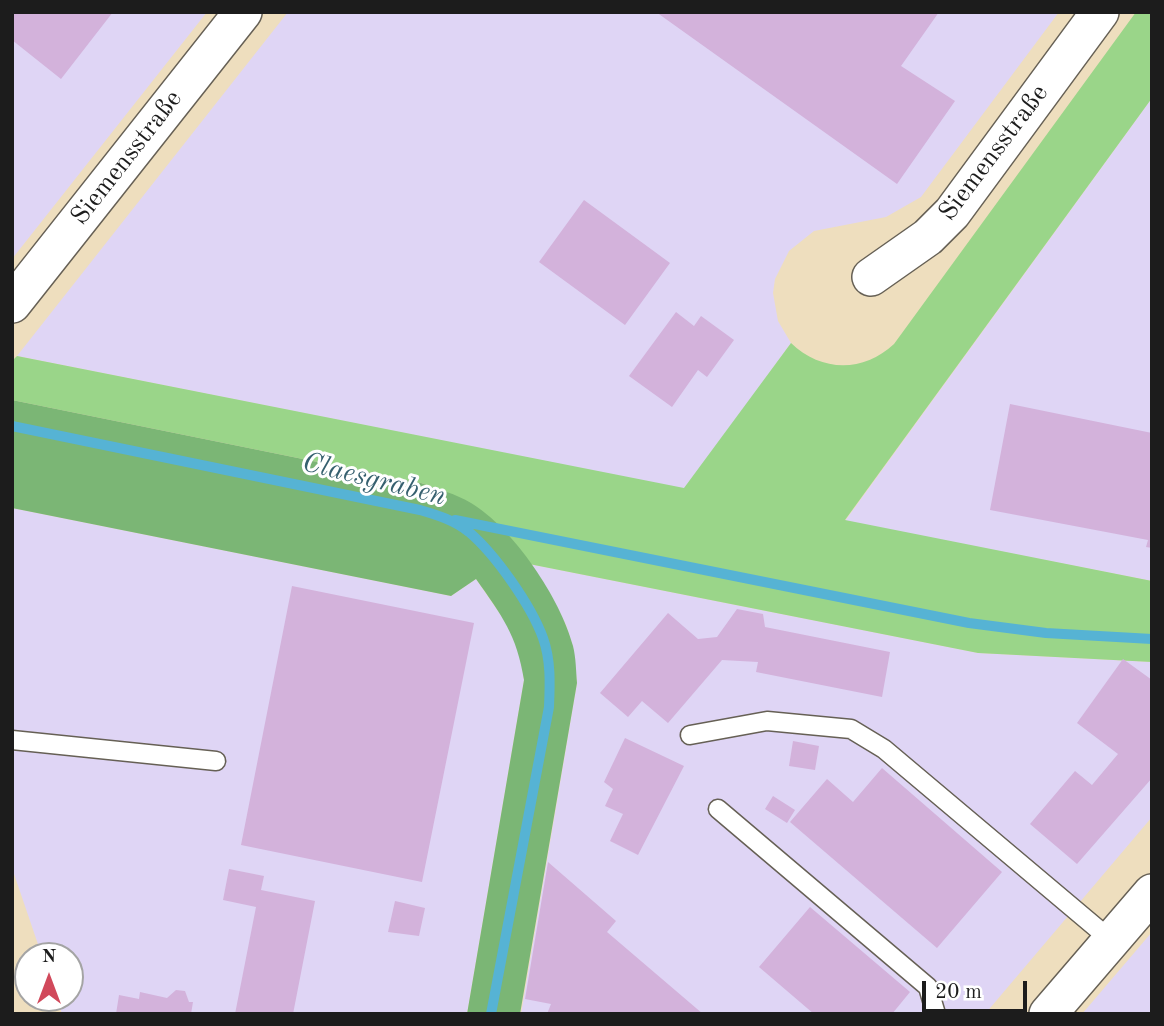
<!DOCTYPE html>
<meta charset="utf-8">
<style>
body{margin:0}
#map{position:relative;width:1164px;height:1026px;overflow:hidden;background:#eedebe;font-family:"Old Standard TT",serif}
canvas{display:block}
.frame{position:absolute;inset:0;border:14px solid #1c1c1c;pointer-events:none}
.north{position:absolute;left:14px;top:942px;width:70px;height:70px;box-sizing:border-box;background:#fff;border:2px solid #a4a4a4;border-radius:50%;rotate:0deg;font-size:19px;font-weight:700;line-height:28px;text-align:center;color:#1c1c1c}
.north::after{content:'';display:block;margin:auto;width:24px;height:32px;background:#d1495b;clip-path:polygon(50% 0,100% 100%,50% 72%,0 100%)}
.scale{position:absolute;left:922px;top:981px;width:105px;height:32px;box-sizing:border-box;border:4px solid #1c1c1c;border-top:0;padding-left:9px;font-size:21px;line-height:24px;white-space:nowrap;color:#1c1c1c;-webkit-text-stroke:5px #fff;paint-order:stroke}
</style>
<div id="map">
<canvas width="1164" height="1026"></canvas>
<div class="frame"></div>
<div class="north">N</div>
<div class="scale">20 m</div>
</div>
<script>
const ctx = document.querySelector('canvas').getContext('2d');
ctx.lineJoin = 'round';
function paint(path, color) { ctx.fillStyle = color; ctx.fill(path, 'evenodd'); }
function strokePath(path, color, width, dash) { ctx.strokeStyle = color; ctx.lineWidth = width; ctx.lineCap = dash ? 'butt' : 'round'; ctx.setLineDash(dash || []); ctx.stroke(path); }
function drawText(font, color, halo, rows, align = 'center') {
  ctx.font = font + ' "Old Standard TT",serif'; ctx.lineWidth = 6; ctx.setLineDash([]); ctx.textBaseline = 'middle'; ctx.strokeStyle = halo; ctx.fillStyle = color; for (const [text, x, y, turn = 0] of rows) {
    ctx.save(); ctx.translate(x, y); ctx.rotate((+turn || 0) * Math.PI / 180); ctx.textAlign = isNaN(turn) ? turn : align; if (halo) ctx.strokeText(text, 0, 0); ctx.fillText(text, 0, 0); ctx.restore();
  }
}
const built = new Path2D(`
 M 12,12 L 207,12 L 12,259 Z
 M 288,12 L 1059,12 L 921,197 L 886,217 L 814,231 L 789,251 L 775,279 L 773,293 L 778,321 L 791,343 L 685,489 L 17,356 Z
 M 1152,98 L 1152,581 L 845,521 Z
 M 12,508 L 451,596 L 476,579 L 507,624 L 519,648 L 524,680 L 467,1014 L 62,1014 L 57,998 L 70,998 L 70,956 L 42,956 L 12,868 Z
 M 529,564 L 978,653 L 1152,662 L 1152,817 L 985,1014 L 521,1014 L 577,683 L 573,647 L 566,625 L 551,596 Z
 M 1152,932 L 1152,1014 L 1082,1014 L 1140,946 Z`);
const green = new Path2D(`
 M 1136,12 L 1152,12 L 1152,98 L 845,520 L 1152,581 L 1152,662 L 978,653 L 529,564 C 503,528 464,497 421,483 L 12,400 L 12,361 L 17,356 L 684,488 L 791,343 C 821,372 863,373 894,344 Z`);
const forest = new Path2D(`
 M 12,400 L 421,483 C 438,489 456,494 471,503 C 513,528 561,599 573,646 C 576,658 576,671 577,683 L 520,1014 L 467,1014 L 524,680 C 517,635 502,616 476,579 L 451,596 L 12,508 Z`);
const stream = new Path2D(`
 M 12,426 L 420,510 C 437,515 454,520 469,532 C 495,554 531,605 543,638 C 551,660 550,684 549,707 L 491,1014
 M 455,520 L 969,623 L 1046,633 L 1152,639`);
const building = new Path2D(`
 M 12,12 L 113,12 L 61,79 L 12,40 Z
 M 656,12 L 939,12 L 901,66 L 955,101 L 897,184 Z
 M 584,200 L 670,263 L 625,325 L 539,262 Z
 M 676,312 L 694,326 L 701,316 L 734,340 L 707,377 L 698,370 L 672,407 L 629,376 Z
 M 1010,404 L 1152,433 L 1152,548 L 1146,547 L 1148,540 L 990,510 Z
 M 292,586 L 474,623 L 422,882 L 241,845 Z
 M 737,609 L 763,614 L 765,627 L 890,652 L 882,697 L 756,672 L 758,662 L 722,660 L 668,723 L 642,701 L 628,717 L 600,693 L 668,613 L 698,639 L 717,637 Z
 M 1123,659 L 1152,680 L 1152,778 L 1077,864 L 1030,824 L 1075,771 L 1092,785 L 1118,754 L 1077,723 Z
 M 625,738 L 684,766 L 638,855 L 610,841 L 623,814 L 605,806 L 613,789 L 604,782 Z
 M 793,741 L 819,746 L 815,770 L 789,766 Z
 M 882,768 L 1002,872 L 937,948 L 790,822 L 827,779 L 853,802 Z
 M 773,796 L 795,810 L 787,823 L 765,809 Z
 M 548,862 L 616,921 L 607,932 L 703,1014 L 547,1014 L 551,1004 L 525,999 Z
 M 229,869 L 264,876 L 261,890 L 315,901 L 293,1014 L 235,1014 L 256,907 L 223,900 Z
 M 395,901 L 425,908 L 419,936 L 388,932 Z
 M 810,907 L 910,992 L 892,1014 L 814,1014 L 759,967 Z
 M 176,990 L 185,991 L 189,1002 L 193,1002 L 191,1014 L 116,1014 L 119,995 L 139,999 L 140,992 L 167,998 Z`);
const service = new Path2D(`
 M 690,735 L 767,721 L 851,729 L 884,749 L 1112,941
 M 12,740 L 216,761
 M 718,809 L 928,987 L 936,1014`);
const minor = new Path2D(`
 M 871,277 L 928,237 L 952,213 L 1100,12
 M 12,304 L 243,12
 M 1048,1014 L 1152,893`);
const streetNames = [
 ["Siemensstraße",994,153,-53],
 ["Siemensstraße",127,158,-52]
];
const waterNames = [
 ["Claesgraben",374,480,14]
];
paint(built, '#dfd5f5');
paint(green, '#9ad589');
paint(forest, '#7bb675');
strokePath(stream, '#56b3d4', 10);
paint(building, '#d3b2db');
strokePath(service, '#666055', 21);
strokePath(minor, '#666055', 40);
strokePath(service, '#fff', 18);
strokePath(minor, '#fff', 37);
drawText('26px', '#1c1c1c', '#fff', streetNames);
drawText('italic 28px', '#36606f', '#fff', waterNames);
</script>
